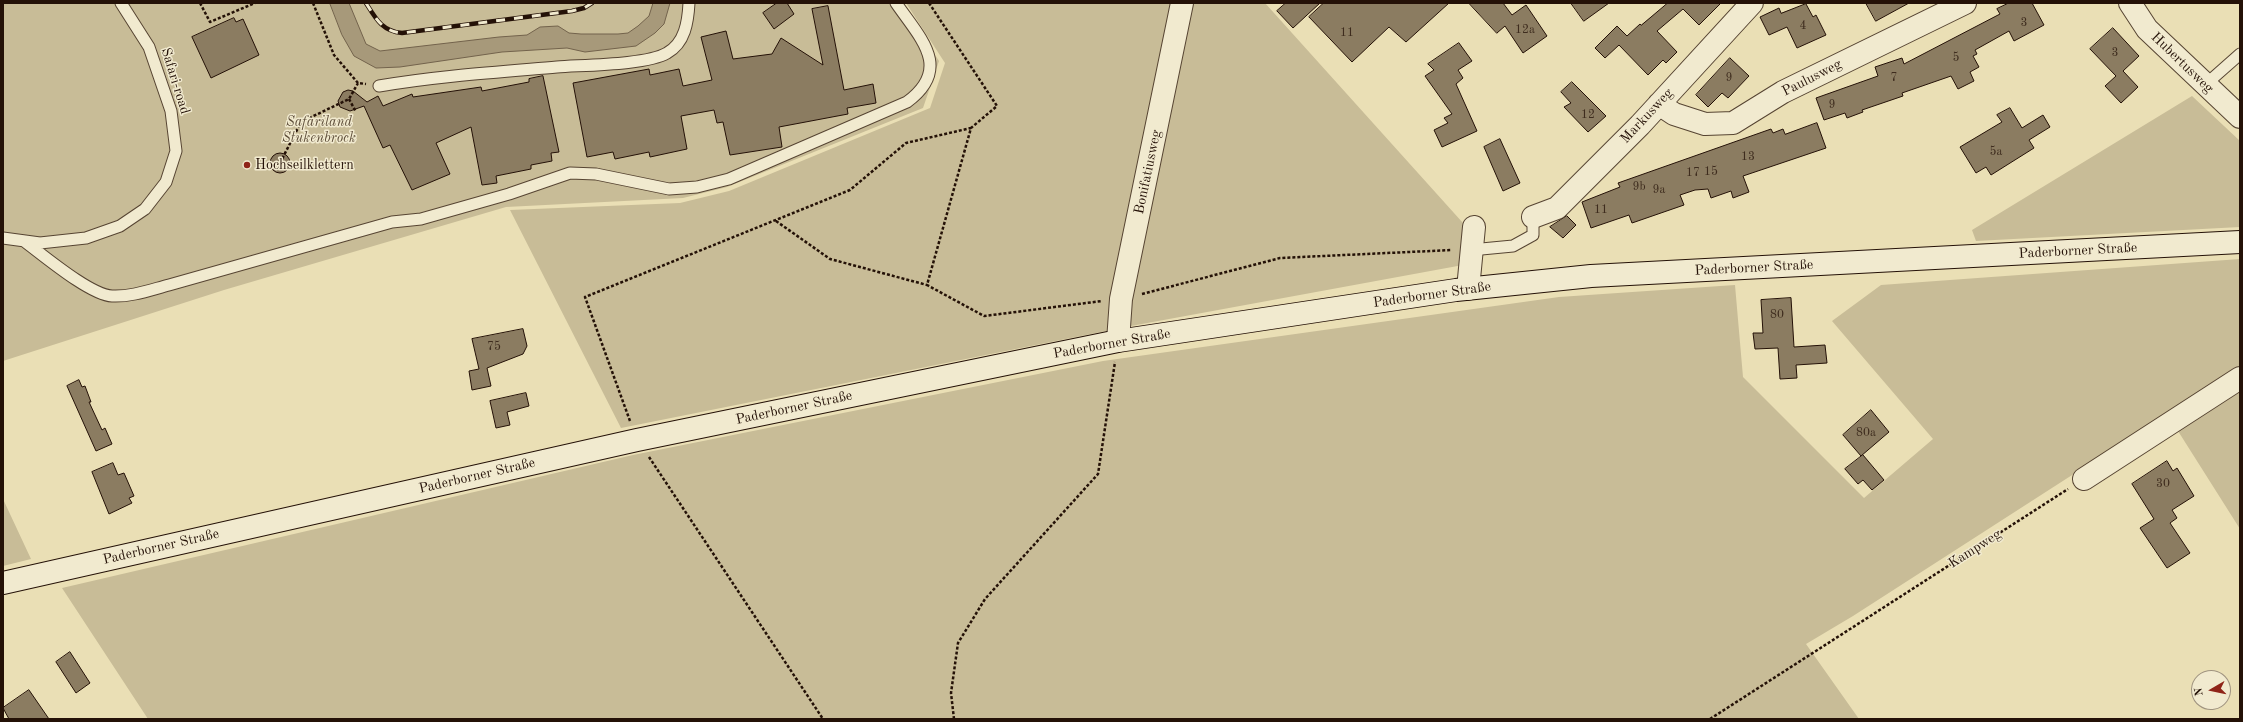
<!DOCTYPE html>
<meta charset="utf-8">
<style>
body{margin:0}
#map{position:relative;width:2243px;height:722px;overflow:hidden;background:#eadfb5;font-family:"Old Standard TT",serif}
canvas{display:block}
.frame{position:absolute;inset:0;border:4px solid #241107;pointer-events:none}
.north{position:absolute;left:2191px;top:670px;width:40px;height:40px;box-sizing:border-box;background:#f1eacf;border:1px solid #9f937f;border-radius:50%;rotate:261deg;font-size:11px;font-weight:700;line-height:16px;text-align:center;color:#241107}
.north::after{content:'';display:block;margin:auto;width:14px;height:18px;background:#8f2418;clip-path:polygon(50% 0,100% 100%,50% 72%,0 100%)}
</style>
<div id="map">
<canvas width="2243" height="722"></canvas>
<div class="frame"></div>
<div class="north">N</div>
</div>
<script>
const ctx = document.querySelector('canvas').getContext('2d');
ctx.lineJoin = 'round';
function paint(path, color) { ctx.fillStyle = color; ctx.fill(path, 'evenodd'); }
function strokePath(path, color, width, dash) { ctx.strokeStyle = color; ctx.lineWidth = width; ctx.lineCap = dash ? 'butt' : 'round'; ctx.setLineDash(dash || []); ctx.stroke(path); }
function drawText(font, color, halo, rows, align = 'center') {
  ctx.font = font + ' "Old Standard TT",serif'; ctx.lineWidth = 3; ctx.setLineDash([]); ctx.textBaseline = 'middle'; ctx.strokeStyle = halo; ctx.fillStyle = color; for (const [text, x, y, turn = 0] of rows) {
    ctx.save(); ctx.translate(x, y); ctx.rotate((+turn || 0) * Math.PI / 180); ctx.textAlign = isNaN(turn) ? turn : align; if (halo) ctx.strokeText(text, 0, 0); ctx.fillText(text, 0, 0); ctx.restore();
  }
}
const green = new Path2D(`
 M 3,3 L 901,3 L 939,61 L 923,108 L 727,187 L 683,198 L 506,207 L 224,290 L 3,361 Z
 M 906,3 L 1265,3 L 1463,223 L 1463,265 L 1131,326 L 621,428 L 510,210 L 680,203 L 729,191 L 930,108 L 945,63 Z
 M 2192,96 L 2240,141 L 2240,227 L 1976,241 L 1972,230 Z
 M 2240,259 L 2240,367 L 1853,616 L 1806,644 L 1859,719 L 148,719 L 62,588 L 633,455 L 1103,361 L 1559,297 L 1735,285 L 1743,377 L 1864,498 L 1933,439 L 1832,321 L 1881,285 Z
 M 2240,390 L 2240,529 L 2178,431 Z
 M 3,499 L 31,559 L 3,566 Z`);
const water = new Path2D(`
 M 330,3 L 349,3 L 366,44 L 380,51 L 499,37 L 527,35 L 540,27 L 558,26 L 569,33 L 581,34 L 618,34 L 628,33 L 638,26 L 649,16 L 653,3 L 670,3 L 664,24 L 655,33 L 636,46 L 585,52 L 567,48 L 502,52 L 400,67 L 376,68 L 354,56 L 342,35 Z`);
const building = new Path2D(`
 M 777,3 L 787,3 L 794,14 L 774,29 L 763,13 Z
 M 1286,3 L 1320,3 L 1293,28 L 1277,11 Z
 M 1324,3 L 1449,3 L 1406,42 L 1389,27 L 1352,62 L 1309,17 Z
 M 1469,3 L 1503,3 L 1512,15 L 1526,5 L 1547,36 L 1523,53 L 1505,26 L 1497,33 Z
 M 1571,3 L 1609,3 L 1584,21 Z
 M 1668,3 L 1721,3 L 1699,25 L 1683,9 L 1657,31 L 1677,52 L 1666,63 L 1663,60 L 1648,75 L 1619,45 L 1605,58 L 1595,48 L 1617,26 L 1627,36 L 1640,24 L 1641,25 Z
 M 1866,3 L 1909,3 L 1876,21 Z
 M 2009,3 L 2032,3 L 2044,25 L 2014,41 L 2009,31 L 1975,50 L 1977,54 L 1973,56 L 1979,67 L 1970,72 L 1974,81 L 1958,89 L 1951,76 L 1902,93 L 1903,96 L 1862,110 L 1863,112 L 1847,118 L 1845,113 L 1824,120 L 1816,98 L 1878,76 L 1875,67 L 1902,58 L 1904,64 L 2000,14 L 1997,9 Z
 M 1806,4 L 1813,17 L 1816,15 L 1826,35 L 1797,48 L 1787,27 L 1769,35 L 1760,17 L 1779,8 L 1781,13 Z
 M 828,6 L 844,90 L 873,84 L 876,103 L 847,108 L 848,114 L 779,127 L 782,147 L 730,155 L 723,122 L 717,123 L 714,110 L 681,116 L 687,149 L 650,157 L 649,152 L 615,159 L 613,152 L 587,157 L 573,83 L 649,69 L 650,75 L 679,69 L 683,86 L 712,80 L 701,37 L 726,31 L 733,59 L 772,54 L 781,38 L 823,65 L 812,9 Z
 M 234,18 L 236,22 L 243,19 L 259,55 L 211,78 L 192,37 Z
 M 2113,28 L 2139,56 L 2123,71 L 2138,87 L 2121,103 L 2105,86 L 2116,76 L 2090,49 Z
 M 1459,43 L 1472,61 L 1458,70 L 1463,78 L 1456,84 L 1477,131 L 1442,147 L 1434,130 L 1448,123 L 1444,118 L 1452,114 L 1425,76 L 1434,70 L 1428,64 Z
 M 1730,58 L 1749,76 L 1728,98 L 1722,93 L 1708,107 L 1696,95 Z
 M 543,76 L 559,152 L 551,153 L 552,161 L 531,165 L 531,169 L 496,176 L 497,183 L 482,185 L 471,127 L 436,143 L 450,174 L 412,190 L 390,145 L 383,148 L 364,106 L 350,111 L 340,107 L 338,101 L 343,92 L 348,90 L 353,91 L 367,102 L 378,96 L 383,106 L 412,94 L 413,97 L 481,87 L 482,91 L 529,82 L 529,79 Z
 M 1572,82 L 1606,116 L 1588,132 L 1564,107 L 1571,103 L 1561,92 Z
 M 2010,108 L 2022,128 L 2043,115 L 2050,127 L 2029,140 L 2034,148 L 1991,175 L 1986,167 L 1976,173 L 1960,147 L 2002,122 L 1997,115 Z
 M 1817,123 L 1826,148 L 1743,176 L 1749,192 L 1733,198 L 1731,191 L 1711,198 L 1708,189 L 1695,190 L 1680,195 L 1684,205 L 1632,223 L 1629,215 L 1591,228 L 1582,202 L 1620,187 L 1618,183 L 1771,129 L 1773,133 L 1783,129 L 1785,134 Z
 M 1500,139 L 1520,183 L 1503,191 L 1484,147 Z
 M270 163a10 10 0 1 1 20 0a10 10 0 1 1-20 0Z
 M 1567,216 L 1576,225 L 1563,238 L 1550,227 Z
 M 1791,298 L 1794,347 L 1825,345 L 1827,363 L 1796,365 L 1797,378 L 1780,379 L 1778,348 L 1755,349 L 1753,333 L 1763,333 L 1761,300 Z
 M 523,329 L 527,346 L 523,354 L 487,368 L 491,386 L 472,390 L 469,371 L 479,369 L 472,339 Z
 M 79,380 L 82,387 L 85,386 L 91,402 L 89,402 L 102,430 L 105,428 L 112,444 L 96,451 L 67,386 Z
 M 526,393 L 529,406 L 507,412 L 510,425 L 496,428 L 490,401 Z
 M 1871,410 L 1889,432 L 1861,456 L 1843,435 Z
 M 1863,455 L 1884,480 L 1872,490 L 1863,480 L 1858,484 L 1845,469 Z
 M 2167,461 L 2173,471 L 2177,468 L 2194,496 L 2172,510 L 2177,518 L 2170,523 L 2190,553 L 2167,568 L 2140,528 L 2154,519 L 2132,484 Z
 M 113,463 L 118,475 L 124,473 L 134,496 L 129,498 L 132,503 L 109,514 L 92,472 Z
 M 70,652 L 90,683 L 76,693 L 56,662 Z
 M 29,690 L 49,719 L 9,719 L 3,708 Z`);
const path = new Path2D(`
 M 200,3 L 210,22 L 255,3
 M 313,3 L 334,55 L 358,83 L 366,84
 M 929,3 L 997,106 L 971,128 L 927,285 L 984,316 L 1102,301
 M 349,99 L 356,112
 M 280,163 L 301,122 L 349,99 L 358,83
 M 776,221 L 830,259 L 927,285
 M 1142,294 L 1280,258 L 1452,250
 M 630,421 L 585,297 L 850,190 L 906,143 L 971,128
 M 649,457 L 823,719
 M 954,719 L 951,693 L 958,643 L 985,599 L 1098,474 L 1115,362
 M 1710,719 L 2068,489`);
const service = new Path2D(`
 M 2205,85 L 2240,54
 M 379,86 C 438,76 498,72 557,67 C 582,65 647,65 667,53 C 685,43 688,22 689,3
 M 3,238 L 40,243 L 86,238 L 120,226 L 145,209 L 166,182 L 176,151 L 171,111 L 149,47 L 121,3
 M 24,241 C 43,255 90,295 112,296 C 131,297 150,290 169,285 L 392,222 L 421,219 L 509,194 L 570,173 L 596,174 L 669,189 L 697,187 L 729,179 L 907,102 C 953,68 920,38 896,3
 M 1471,250 L 1513,246 L 1533,235 L 1533,217`);
const minor = new Path2D(`
 M 2130,3 L 2147,29 L 2240,117
 M 1659,104 L 1674,114 L 1705,124 L 1733,123 L 1783,92 L 1965,3
 M 1533,217 L 1557,208 L 1640,125 L 1752,3
 M 1468,289 L 1474,227
 M 1118,341 L 1121,299 L 1182,3
 M 2084,479 L 2240,378`);
const secondary = new Path2D(`
 M 3,583 L 637,440 L 1118,341 L 1456,290 L 1591,276 L 2240,242`);
const rail = new Path2D(`
 M 366,3 C 376,19 382,31 402,33 L 572,11 L 584,8 L 592,3`);
const markers = [
 [247,165,4,"#8f2418"]
];
const numberNames = [
 ["3",2024,23],
 ["4",1803,26],
 ["12a",1525,30],
 ["11",1347,33],
 ["3",2115,53],
 ["5",1956,58],
 ["9",1729,78],
 ["7",1894,78],
 ["9",1832,105],
 ["12",1588,115],
 ["5a",1996,152],
 ["13",1748,157],
 ["15",1711,172],
 ["17",1693,173],
 ["9b",1639,187],
 ["9a",1659,190],
 ["11",1601,210],
 ["80",1777,315],
 ["75",494,347],
 ["80a",1866,433],
 ["30",2163,484]
];
const streetNames = [
 ["Hubertusweg",2182,63,44],
 ["Paulusweg",1812,78,-27],
 ["Safari-road",175,81,73],
 ["Markusweg",1647,116,-47],
 ["Bonifatiusweg",1148,172,-78],
 ["Paderborner Straße",2078,251,-3],
 ["Paderborner Straße",1754,268,-3],
 ["Paderborner Straße",1432,295,-8],
 ["Paderborner Straße",1112,344,-10],
 ["Paderborner Straße",794,408,-12],
 ["Paderborner Straße",477,476,-13],
 ["Paderborner Straße",161,547,-13],
 ["Kampweg",1975,549,-33]
];
const parkNames = [
 ["Safariland",319,122],
 ["Stukenbrock",319,138]
];
const poiNames = [
 ["Hochseilklettern",255,165]
];
paint(green, '#c8bc97');
paint(water, '#a7997a');
strokePath(water, '#73634c', 1);
paint(building, '#8b7c61');
strokePath(building, '#241107', 1);
strokePath(service, '#564432', 13);
strokePath(minor, '#564432', 24);
strokePath(secondary, '#241107', 24);
strokePath(path, '#241107', 2.5, [3, 2]);
strokePath(service, '#f1eacf', 11);
strokePath(minor, '#f1eacf', 22);
strokePath(secondary, '#f1eacf', 22);
strokePath(rail, '#241107', 4.5);
strokePath(rail, '#f1eacf', 3, [9]);
for (const [x, y, r, color] of markers) { const dot = new Path2D(); dot.arc(x, y, r, 0, 2 * Math.PI); ctx.fillStyle = color; ctx.fill(dot); strokePath(dot, '#f1eacf', 1.5); }
drawText('12px', '#3e2c1e', null, numberNames);
drawText('14px', '#241107', '#f1eacf', streetNames);
drawText('italic 14px', '#5d4d39', '#f1eacf', parkNames);
drawText('14px', '#241107', '#f1eacf', poiNames, 'left');
</script>
